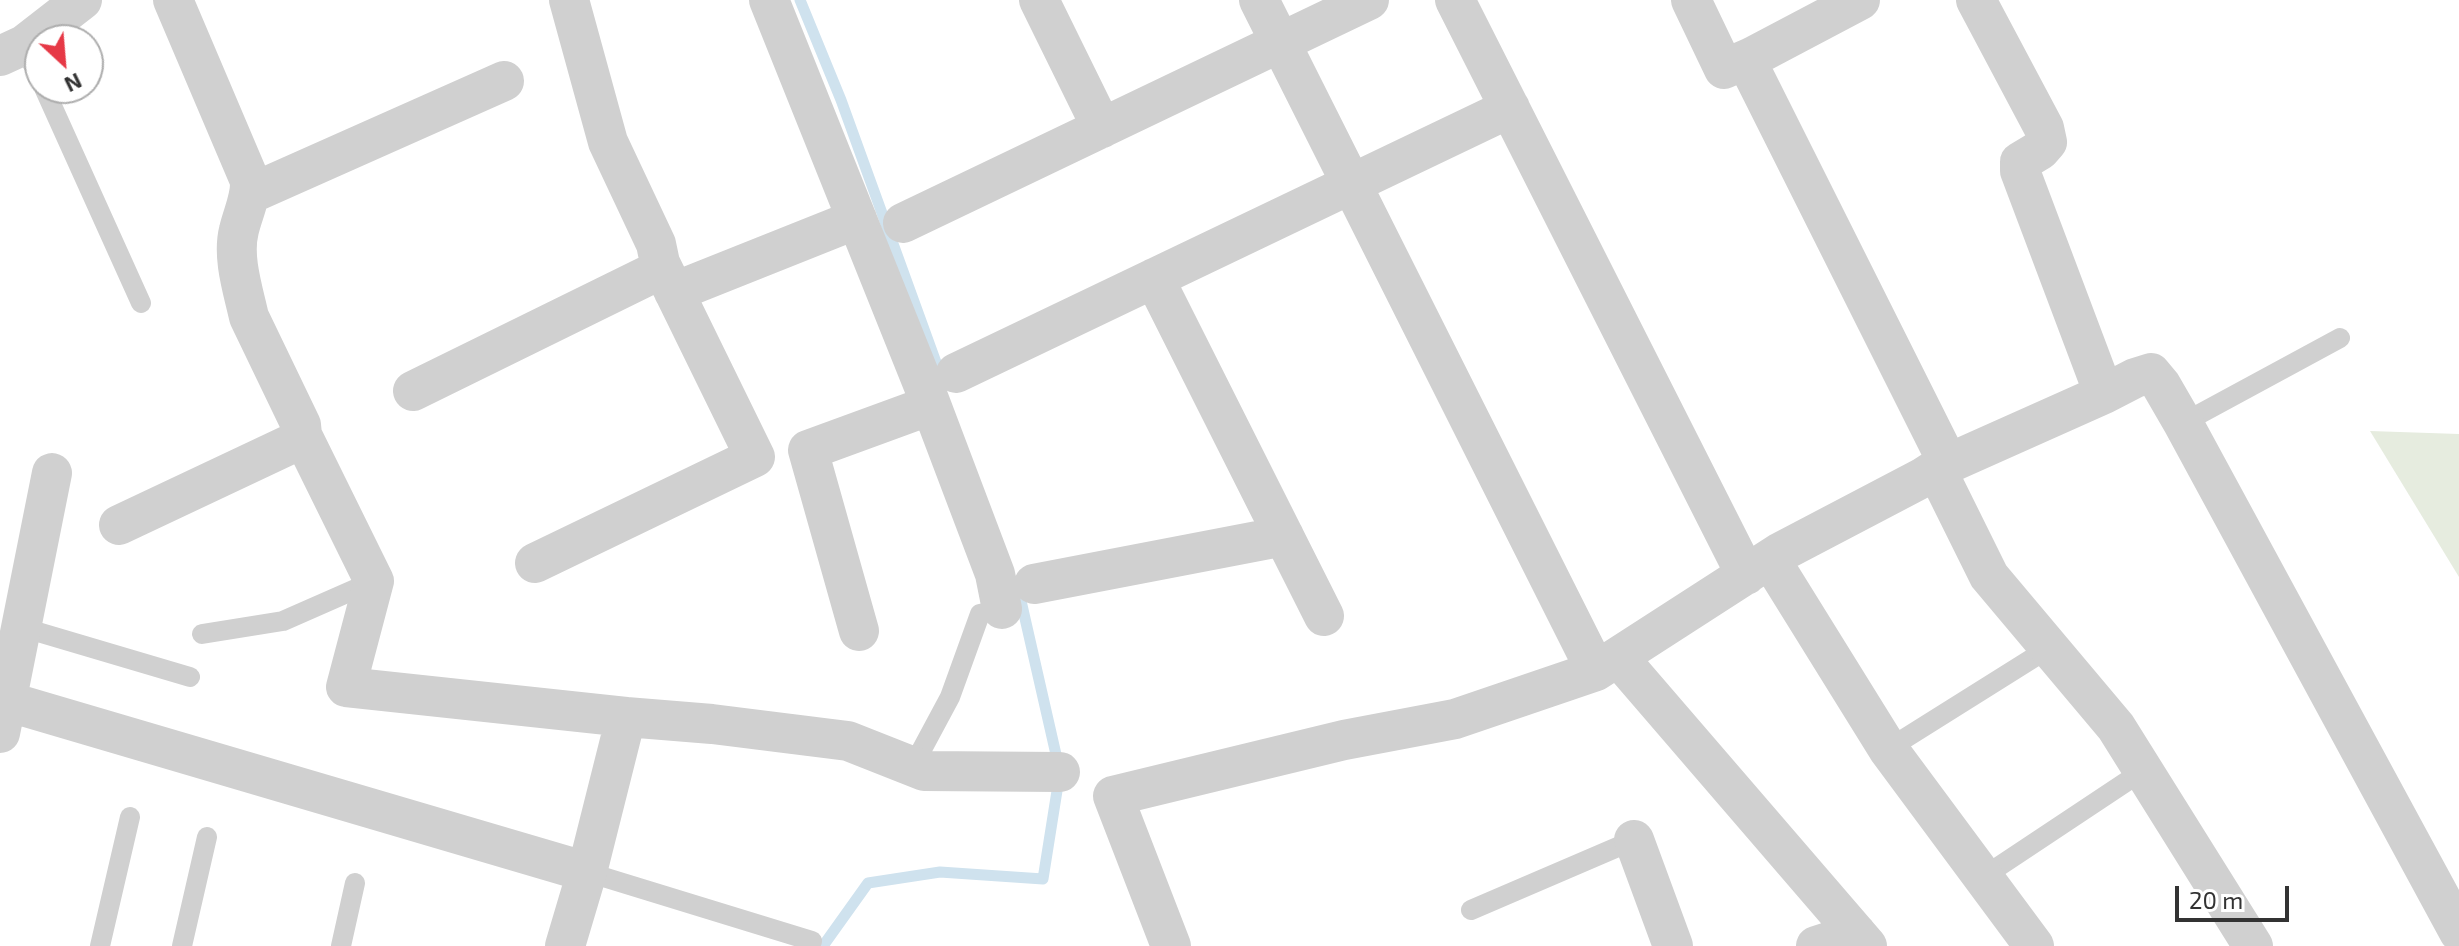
<!DOCTYPE html>
<style>
body{margin:0}
#map{position:relative;width:2459px;height:946px;overflow:hidden;background:#fff;font-family:"Exo 2",sans-serif}
canvas{display:block}
.north{position:absolute;left:24px;top:24px;width:80px;height:80px;box-sizing:border-box;background:#fff;border:2px solid #adadad;border-radius:50%;rotate:154deg;font-size:22px;font-weight:700;line-height:32px;text-align:center;color:#333}
.north::after{content:'';display:block;margin:auto;width:28px;height:36px;background:#e63946;clip-path:polygon(50% 0,100% 100%,50% 72%,0 100%)}
.scale{position:absolute;left:2175px;top:886px;width:114px;height:36px;box-sizing:border-box;border:4px solid #333;border-top:0;padding-left:10px;font-size:24px;line-height:28px;white-space:nowrap;color:#333;-webkit-text-stroke:6px #fff;paint-order:stroke}
</style>
<div id="map">
<canvas width="2459" height="946"></canvas>
<div class="north">N</div>
<div class="scale">20 m</div>
</div>
<script>
const ctx = document.querySelector('canvas').getContext('2d');
ctx.lineJoin = 'round';
function paint(path, color) { ctx.fillStyle = color; ctx.fill(path, 'evenodd'); }
function strokePath(path, color, width, dash) { ctx.strokeStyle = color; ctx.lineWidth = width; ctx.lineCap = dash ? 'butt' : 'round'; ctx.setLineDash(dash || []); ctx.stroke(path); }
const green = new Path2D(`
 M 2370,431 L 2459,434 L 2459,577 Z`);
const stream = new Path2D(`
 M 800,0 L 841,100 L 941,376
 M 823,946 L 868,883 L 940,872 L 1043,879 L 1060,772 L 1019,592`);
const lane = new Path2D(`
 M 24,45 L 40,80
 M 44,88 L 141,303
 M 2183,423 L 2340,338
 M 21,627 L 190,677
 M 202,634 L 283,621 L 374,581
 M 1888,749 L 2049,648
 M 913,766 L 950,697 L 980,614 L 1002,609
 M 587,872 L 812,941
 M 1983,877 L 2144,770
 M 1471,910 L 1634,840
 M 100,946 L 130,817
 M 182,946 L 207,837
 M 341,946 L 355,883`);
const street = new Path2D(`
 M 769,0 L 925,389 L 995,574 L 1002,609
 M 1039,0 L 1102,128
 M 1259,0 L 1596,671
 M 1455,0 L 1746,575
 M 1691,0 L 1724,69 L 1754,56 L 1860,0
 M 1976,0 L 2044,128 L 2047,142 L 2040,150 L 2020,162 L 2020,171 L 2104,394
 M 0,56 L 24,45 L 82,0
 M 1754,56 L 1746,60 L 1948,463
 M 250,194 L 504,81
 M 903,223 L 1369,0
 M 1154,278 L 1324,616
 M 674,292 L 857,219
 M 956,373 L 1510,108
 M 413,391 L 653,273 L 660,263 L 656,244 L 608,142 L 569,0
 M 302,435 L 374,581 L 346,687 L 626,717
 M 1936,469 L 1989,576 L 2116,727 L 2253,946
 M 119,525 L 295,442 L 302,435 L 301,425 L 249,317 C 243,290 232,257 239,230 C 243,213 251,198 250,181 L 173,0
 M 1770,559 L 1888,749 L 2034,946
 M 535,563 L 755,457 L 660,263
 M 1034,584 L 1284,536
 M 859,631 L 808,450 L 931,405
 M 1618,657 L 1867,946
 M 6,701 L 587,872
 M 0,733 L 52,473
 M 1634,840 L 1673,946
 M 565,946 L 587,872 L 626,717 L 712,724 L 848,741 L 924,771 L 1060,772
 M 1171,946 L 1113,796 L 1344,740 L 1455,719 L 1596,671 L 1779,553 L 1922,478 L 1936,469 L 2104,394 L 2135,378 L 2151,373 L 2161,385 L 2183,423 L 2459,932
 M 1816,946 L 1856,933`);
paint(green, '#e6ecdf');
strokePath(stream, '#cfe2ee', 11);
strokePath(lane, '#d0d0d0', 20);
strokePath(street, '#d0d0d0', 40);
</script>
